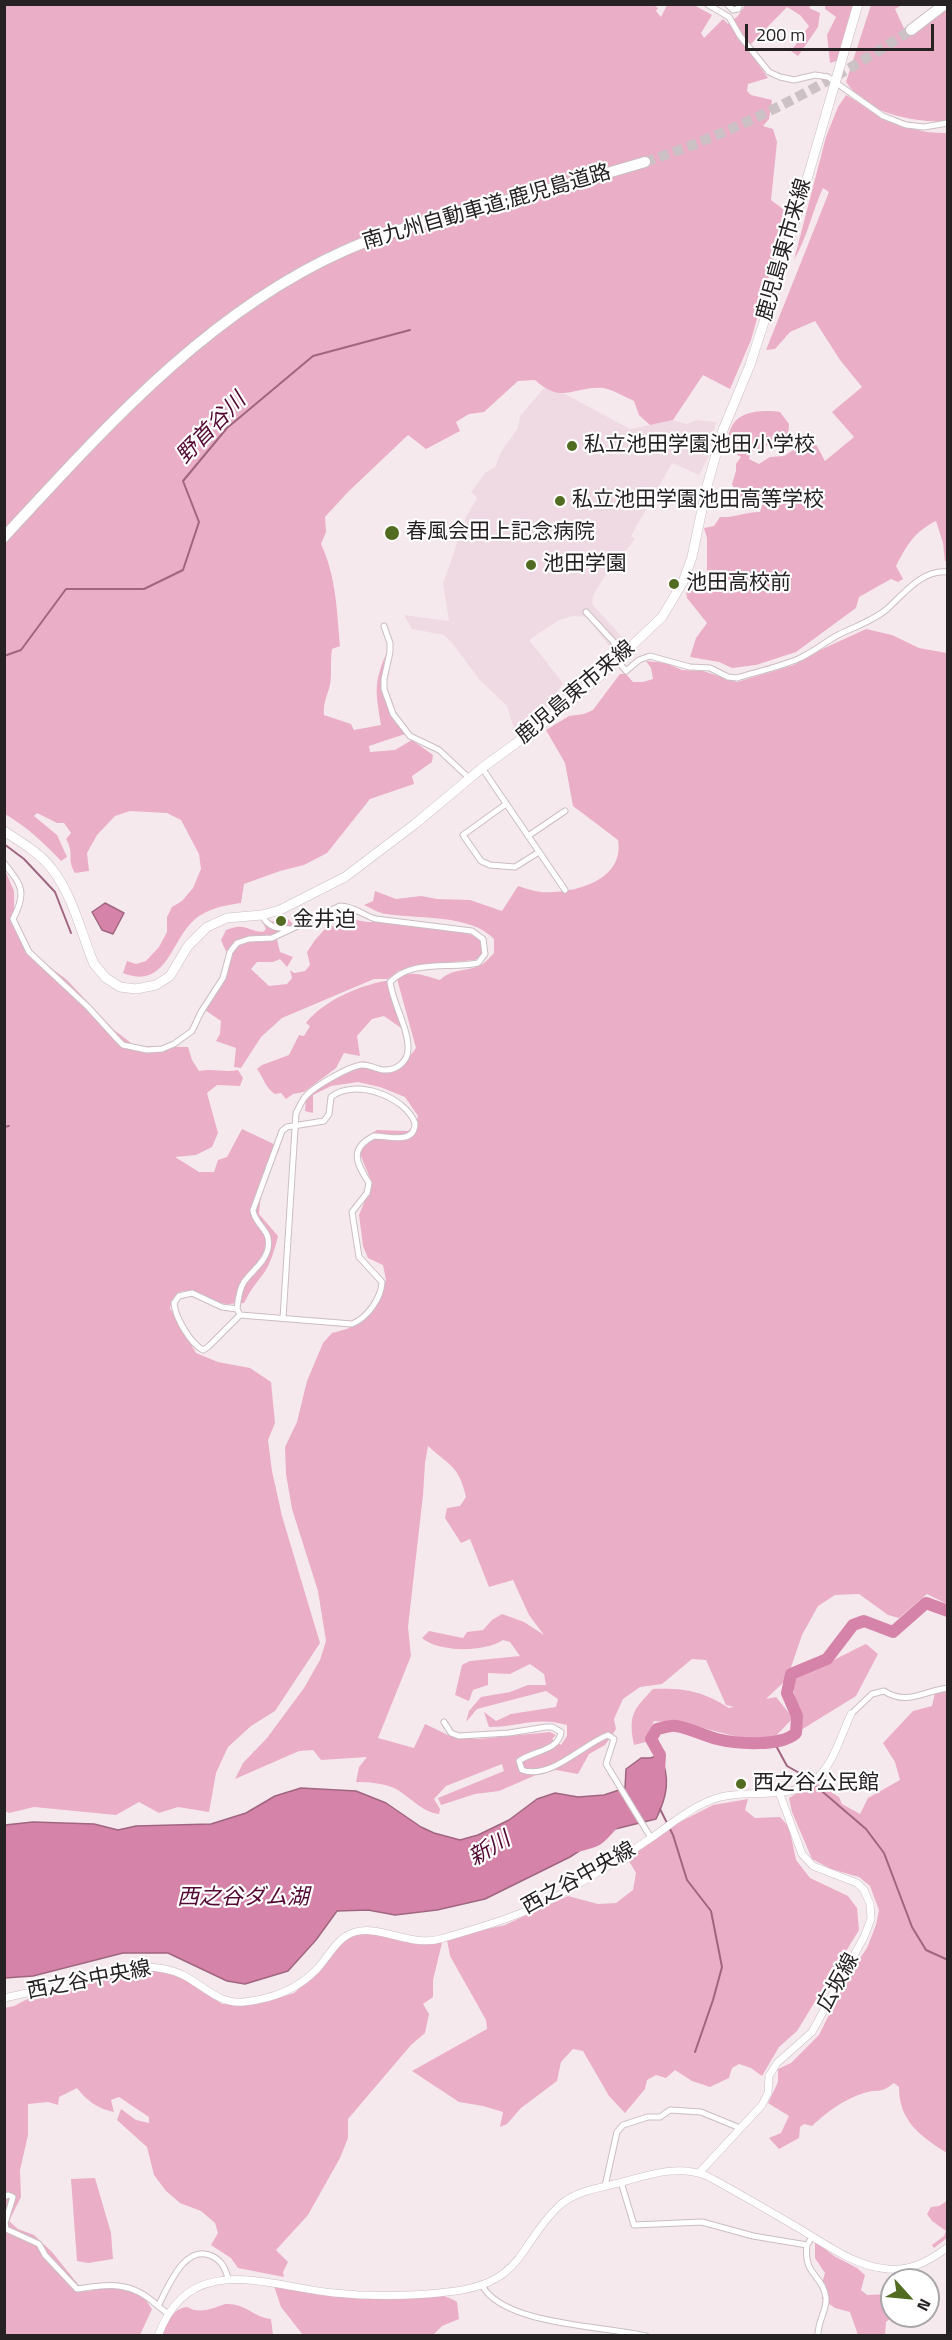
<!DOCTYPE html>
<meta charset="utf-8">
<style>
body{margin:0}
#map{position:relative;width:952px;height:2340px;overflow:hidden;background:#f6e9ee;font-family:"Titillium Web",sans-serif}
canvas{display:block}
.frame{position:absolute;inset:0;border:6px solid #262123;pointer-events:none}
.north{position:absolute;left:880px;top:2268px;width:60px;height:60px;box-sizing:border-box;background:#fff;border:2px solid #a8a6a7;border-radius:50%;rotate:117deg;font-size:16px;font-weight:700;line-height:24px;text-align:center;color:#262123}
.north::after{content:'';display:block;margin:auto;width:21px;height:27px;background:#516c20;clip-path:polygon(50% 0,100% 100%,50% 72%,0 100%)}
.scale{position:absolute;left:745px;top:24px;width:189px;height:27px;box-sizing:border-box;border:3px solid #262123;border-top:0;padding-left:8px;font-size:18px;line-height:21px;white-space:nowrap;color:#262123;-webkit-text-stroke:4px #fff;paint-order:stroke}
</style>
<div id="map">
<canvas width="952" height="2340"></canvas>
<div class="frame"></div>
<div class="north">N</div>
<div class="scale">200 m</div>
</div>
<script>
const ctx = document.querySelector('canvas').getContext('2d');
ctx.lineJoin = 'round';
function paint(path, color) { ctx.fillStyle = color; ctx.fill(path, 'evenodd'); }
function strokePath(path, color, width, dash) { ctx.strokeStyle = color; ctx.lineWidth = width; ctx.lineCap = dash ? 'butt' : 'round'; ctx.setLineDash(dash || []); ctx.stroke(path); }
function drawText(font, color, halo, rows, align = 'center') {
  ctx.font = font + ' "Titillium Web","Noto Sans JP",sans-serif'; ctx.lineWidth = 4.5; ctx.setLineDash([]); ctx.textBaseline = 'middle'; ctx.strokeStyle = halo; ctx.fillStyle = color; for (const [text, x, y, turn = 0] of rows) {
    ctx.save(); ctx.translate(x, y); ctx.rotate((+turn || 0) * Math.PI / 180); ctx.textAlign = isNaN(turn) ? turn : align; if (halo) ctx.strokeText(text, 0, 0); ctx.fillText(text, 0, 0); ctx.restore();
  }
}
const built = new Path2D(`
 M 544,388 L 565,394 L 630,429 L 673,420 L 687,424 L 697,420 L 716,422 L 707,460 L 699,475 L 672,463 L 631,536 L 635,539 L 604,577 L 593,596 L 592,604 L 625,640 L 613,651 L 587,617 L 573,616 L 559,620 L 529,640 L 563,683 L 546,708 L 547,712 L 541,716 L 536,713 L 514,729 L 507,706 L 479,679 L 453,644 L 444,635 L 412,629 L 404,615 L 449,621 L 443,584 L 466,517 L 477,498 L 471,492 L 486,472 L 495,467 L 501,452 L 518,428 L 520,416 Z`);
const green = new Path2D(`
 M 652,4 L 658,8 L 656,11 L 661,17 L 667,5 L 692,4 L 712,15 L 701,33 L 704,38 L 723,19 L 728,24 L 738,16 L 745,5 L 811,5 L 809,8 L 820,13 L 818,27 L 798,56 L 791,51 L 809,26 L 800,15 L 787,7 L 747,48 L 768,78 L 748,84 L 747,91 L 751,95 L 772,100 L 769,119 L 763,126 L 773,129 L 777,142 L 771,200 L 787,212 L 751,340 L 730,389 L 703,375 L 673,420 L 650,425 L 639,415 L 634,401 C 625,397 612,389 603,388 C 574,386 562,405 535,380 L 518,381 L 484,412 L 469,414 L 456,422 L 460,431 L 426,449 L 408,435 L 348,492 L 325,517 L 326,532 L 321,544 C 336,576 337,611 340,646 L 332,649 C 330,661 332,674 330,685 C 327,696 323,703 324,715 L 351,724 L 354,730 L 381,725 C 376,693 373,685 386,654 C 378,692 383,703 405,734 L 369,746 L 370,752 L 395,750 L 412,740 L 433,755 L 432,762 L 412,776 L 414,784 L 370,799 L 327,853 L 304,865 L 280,871 L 244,884 L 241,903 C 223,906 207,908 193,921 C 170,943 166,990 123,973 L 127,961 L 136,964 L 146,961 L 159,947 L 167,932 L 167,917 L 172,907 L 182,901 L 193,888 L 201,869 L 199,854 L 181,820 L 167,813 L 130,811 L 115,816 L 97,835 L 87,853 L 89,871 L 75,873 C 66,858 75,854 66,839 L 71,833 L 64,823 L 57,823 L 37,813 L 34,816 L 57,835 L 67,857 L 61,861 C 43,842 27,827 5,814 L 5,5 Z
 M 825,5 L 853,5 L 837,61 L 830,63 L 827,35 L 836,17 L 825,9 Z
 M 871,5 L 902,5 L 895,9 L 908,37 L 947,10 L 947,122 C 909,121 869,115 846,82 Z
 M 846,95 C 880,115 906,134 947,133 L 947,562 L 945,561 L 943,543 L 936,521 C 914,532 907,545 896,566 L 903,579 L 898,582 L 891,579 L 859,597 L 856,608 L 796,652 L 756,665 L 732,668 L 719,662 L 690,657 L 696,638 L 707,623 L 687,598 L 686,590 L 707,577 L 707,538 L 704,528 L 714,526 L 720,517 C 734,518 746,512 760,512 L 763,502 L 757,499 L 740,502 L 732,484 L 736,471 L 736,464 L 741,457 L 724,447 C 727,440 729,431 733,424 C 742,410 765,410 780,412 L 789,424 L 788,437 L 751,452 L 749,459 L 759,464 L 770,457 L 784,456 L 798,447 L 798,437 L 806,433 L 812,437 L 825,461 L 854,437 L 832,412 L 862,387 L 840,360 L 815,321 L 790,332 L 775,349 L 766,350 L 829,192 L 823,188 C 812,212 807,238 794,260 L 826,137 L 838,107 Z
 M 866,629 L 892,635 L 919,648 L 947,653 L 947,1604 L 927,1594 L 899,1618 L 888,1615 L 859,1594 L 835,1595 L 818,1606 L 802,1635 L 787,1679 L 766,1699 L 776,1697 L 793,1718 L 774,1738 L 742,1738 L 691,1725 L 654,1721 L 646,1742 L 634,1745 C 628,1715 633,1710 653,1689 C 685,1688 702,1691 729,1708 L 734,1707 L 726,1705 L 706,1660 L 692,1659 L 662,1684 L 640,1687 L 623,1699 L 614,1719 L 616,1729 L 605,1745 L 589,1754 L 578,1774 L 556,1770 L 536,1775 L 499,1791 L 475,1794 L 441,1805 L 438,1798 L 504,1771 L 502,1764 L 446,1786 L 434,1799 L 440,1809 L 439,1814 C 421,1812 410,1796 394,1788 C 382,1783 369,1782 356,1782 L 359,1767 L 367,1757 L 321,1760 L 313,1750 L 299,1751 L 235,1779 L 243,1763 L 267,1738 L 304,1688 L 320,1660 L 326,1641 L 318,1591 L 292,1509 L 286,1474 L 285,1447 L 297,1422 L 307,1381 L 323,1343 L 332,1333 L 347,1329 L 361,1320 L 375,1304 L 386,1280 L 383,1265 L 368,1258 L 363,1246 L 359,1215 L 372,1183 L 360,1154 L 364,1138 L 377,1130 L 408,1131 L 416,1124 L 418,1116 L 405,1097 L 380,1087 L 358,1082 L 331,1086 L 313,1095 L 313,1113 L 305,1111 L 306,1096 L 363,1061 C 393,1070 396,1076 416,1048 L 397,979 C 411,969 424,976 440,980 C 453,967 469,973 484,963 C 488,960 491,956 494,953 L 494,939 C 471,914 417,919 386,914 C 378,913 371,908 364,905 L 373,901 L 375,891 L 396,899 L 421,896 L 437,899 L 470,900 L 502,911 L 518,886 C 525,888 533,891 541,892 C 573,894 625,881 618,840 L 573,806 L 565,763 L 546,730 L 569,716 L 584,714 L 593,710 L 620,674 L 626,674 L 633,682 L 643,682 L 653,679 L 651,668 L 646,661 L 666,663 L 682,670 L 703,671 L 737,682 L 794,665 L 818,651 ZM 428,1446 C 450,1466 459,1466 466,1497 L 460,1506 L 447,1508 L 445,1518 L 461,1543 L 470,1539 L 489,1587 L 513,1580 L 529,1615 L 544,1635 L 524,1622 L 502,1614 L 492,1620 L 483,1630 L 467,1632 L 463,1638 L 429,1631 L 422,1638 C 440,1653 485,1652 503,1640 L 510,1642 L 520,1656 L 470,1661 L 462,1665 L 455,1695 L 469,1701 L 473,1690 L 488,1685 L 488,1673 L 510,1674 L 530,1664 L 544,1674 L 546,1685 L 528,1685 L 510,1692 L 481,1697 L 469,1711 L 466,1722 L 477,1709 L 546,1691 L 558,1699 L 556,1707 L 511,1714 L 496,1721 L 484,1712 L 489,1727 C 519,1727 536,1716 567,1725 L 567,1736 L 561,1745 L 552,1739 L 556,1735 L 550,1732 L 478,1739 L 448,1735 L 425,1724 L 414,1748 L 378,1738 L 411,1656 L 408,1627 L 423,1495 L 425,1463 Z
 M 4,868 L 14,891 L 14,911 L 22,941 L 38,958 L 67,980 L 114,1030 L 135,1046 L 188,1047 L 192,1060 L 199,1071 C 213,1068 225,1073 238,1070 L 243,1078 L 240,1086 L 217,1085 L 207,1093 L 218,1133 L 212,1147 L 196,1155 L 175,1157 L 199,1172 L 214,1172 L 218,1160 L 227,1157 L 242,1129 L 280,1147 L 261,1192 L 259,1214 L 278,1236 C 275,1248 271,1263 264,1273 C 256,1283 250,1291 244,1303 C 236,1303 228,1305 220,1303 C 202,1297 178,1276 170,1308 L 196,1353 L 218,1362 L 250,1368 L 271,1382 L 275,1423 L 268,1440 L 272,1471 L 282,1516 L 320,1643 L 275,1711 L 251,1726 L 228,1747 L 216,1773 L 209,1812 L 178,1807 L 159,1813 L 139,1802 L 116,1815 L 34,1807 L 9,1813 L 5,1811 Z
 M 288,919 L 294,925 L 276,935 L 280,952 L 293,957 L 287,967 L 280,959 L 273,962 L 257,962 L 251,969 L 269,986 L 287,984 L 292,978 L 290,970 L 294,973 L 305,971 L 310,965 L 307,952 L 315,940 L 325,929 L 350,919 L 368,922 L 416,922 L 473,935 L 481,941 L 483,947 L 480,958 L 474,960 L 424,965 L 398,971 L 388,979 L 374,979 L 282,1018 L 261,1037 L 241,1068 L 234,1067 L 236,1048 L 216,1041 L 220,1034 L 221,1021 L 205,1010 C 209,999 230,964 229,958 C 227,952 223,946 221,940 L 226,930 C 246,922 247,931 263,932 L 266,929 L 263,923 Z
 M 391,980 L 404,1030 L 384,1016 L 372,1019 L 357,1036 L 360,1056 L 344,1053 L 336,1068 L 304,1092 L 293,1094 L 286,1099 L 281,1093 L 275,1094 C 265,1088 264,1078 257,1069 L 262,1065 L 289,1055 L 299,1035 L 304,1036 L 310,1026 L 306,1023 C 324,1000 362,984 391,980 Z
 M 866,1644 L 878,1654 L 856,1696 L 801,1730 C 804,1710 790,1698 794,1676 C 820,1669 842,1655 866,1644 Z
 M 947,1690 L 947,2153 C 920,2136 899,2121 899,2087 L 894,2083 C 878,2095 880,2088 864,2093 C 843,2100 828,2111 812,2126 L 804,2124 L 800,2127 L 799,2138 L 779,2149 L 769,2138 L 781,2133 L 789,2116 L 768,2103 L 778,2082 L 778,2069 L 791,2063 L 819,2035 L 849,1974 L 867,1948 L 876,1925 L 879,1910 L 870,1886 L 859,1877 L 831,1869 L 812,1859 L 792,1812 L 789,1798 C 799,1791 809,1791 818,1784 L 839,1797 L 842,1804 L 860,1814 L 868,1798 L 900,1780 L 895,1762 L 883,1743 L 913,1711 L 932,1706 L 935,1693 Z
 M 748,1799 L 745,1810 L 755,1818 L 780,1817 L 789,1827 L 796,1860 L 810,1878 L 848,1896 L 857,1908 L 859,1930 L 797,2031 L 779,2047 L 762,2076 L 751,2068 L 739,2064 L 732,2068 L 729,2078 L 710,2087 L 692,2081 L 675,2070 L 666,2078 L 656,2075 L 647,2080 L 645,2089 L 625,2113 L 609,2096 L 583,2051 L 573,2049 L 561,2062 L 557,2081 L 521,2108 L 507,2124 L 500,2127 L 503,2112 L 483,2106 L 459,2102 L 412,2071 L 487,2029 L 486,2020 L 450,1956 L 447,1940 L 469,1933 L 505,1925 L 568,1896 L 598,1904 L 616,1903 L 633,1890 L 636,1873 L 625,1854 L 670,1827 L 713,1805 Z
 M 368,1931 L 434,1940 L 442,1943 L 433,1980 L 433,1997 L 423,2004 L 429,2014 L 425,2033 L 411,2045 L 348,2119 L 348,2138 L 340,2158 L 308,2215 L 276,2250 L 288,2262 L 283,2272 L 284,2277 L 238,2268 L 231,2258 L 211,2245 L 218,2233 L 215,2223 L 201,2211 L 180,2203 L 166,2191 L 154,2175 L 147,2147 L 117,2120 L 121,2109 L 136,2120 L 149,2123 L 149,2117 L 119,2097 L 111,2100 L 114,2112 C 98,2109 86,2100 77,2088 L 59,2097 L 58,2105 L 48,2102 L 28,2104 L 28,2135 L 20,2170 L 21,2197 L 9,2221 L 18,2229 L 34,2235 L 52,2252 L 81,2288 L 89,2291 L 105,2287 L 126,2289 L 143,2296 L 152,2309 L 140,2335 L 5,2335 L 4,2008 L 14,2006 L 37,1994 L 60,1991 L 136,1969 L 164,1969 L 179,1976 L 222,2004 L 248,2005 L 269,2001 L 294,1993 L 316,1974 L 342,1943 L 354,1934 Z
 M 95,2178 L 111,2233 L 113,2259 L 88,2263 L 77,2261 L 71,2179 Z
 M 947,2201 L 947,2238 L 934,2248 L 932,2245 L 944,2236 L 946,2231 L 932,2221 L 927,2214 L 931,2207 L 939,2206 Z
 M 815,2241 L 834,2256 L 857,2268 L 865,2275 L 861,2290 L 867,2295 L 892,2294 L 893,2316 L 886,2322 L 885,2335 L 858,2335 L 850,2312 L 835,2308 L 822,2299 L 822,2283 L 825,2273 L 815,2258 Z
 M 274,2286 C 298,2291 322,2296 347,2296 C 379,2297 431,2284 457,2302 L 459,2319 L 442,2326 L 433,2335 L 303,2335 L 281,2307 Z
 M 225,2304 C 246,2303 253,2317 271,2319 L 273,2335 L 162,2336 C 168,2322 171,2309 187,2307 C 199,2314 211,2309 225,2304 Z`);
const water = new Path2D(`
 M 105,903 L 124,913 L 113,934 L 102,930 L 92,912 Z
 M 660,1755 C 671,1778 667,1797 656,1819 L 611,1830 L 570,1857 L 485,1899 L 437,1910 L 395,1915 L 368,1910 L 337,1911 L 316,1940 L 288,1971 L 245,1984 L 227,1981 L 168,1953 L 123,1953 L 33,1976 L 5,1978 L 5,1825 L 33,1822 L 94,1824 L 118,1830 L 136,1826 L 211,1824 L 246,1813 L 275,1796 L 301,1788 L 356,1791 L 386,1803 L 421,1827 L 434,1833 L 460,1840 L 478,1835 L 509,1820 L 537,1799 L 555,1793 L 578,1797 L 604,1795 L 625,1788 L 626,1769 L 641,1758 L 650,1758 Z`);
const stream = new Path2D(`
 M 4,656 L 21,650 L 66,589 L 144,589 L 183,570 L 199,522 L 183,481 L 227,428 L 313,356 L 410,330
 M 4,844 L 24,859 L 55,892 L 71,933
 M 4,1127 L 9,1126
 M 774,1742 L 787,1766 L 803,1775 L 866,1829 L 884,1853 L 912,1927 L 926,1950 L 948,1960
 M 660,1809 L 673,1835 L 687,1880 L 711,1911 L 722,1967 L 713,2000 L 695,2052`);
const river = new Path2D(`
 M 659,1771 L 660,1755 L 651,1739 L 657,1729 C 663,1728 671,1725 676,1726 C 690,1728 704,1736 717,1739 C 737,1744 781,1747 796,1733 L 797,1716 L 787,1693 L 791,1674 L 827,1659 L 853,1625 L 864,1621 L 893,1632 L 926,1603 L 948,1611
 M 577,1846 C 605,1839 597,1839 616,1821`);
const motorwayTunnel = new Path2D(`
 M 645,162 C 739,131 829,84 911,30`);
const minor = new Path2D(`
 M 707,4 L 729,17 L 740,36 L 769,72 L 780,77 L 794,80 L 815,75 L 828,77 L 883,116 L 906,125 L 924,127 L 948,123
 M 727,4 L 733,10 L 738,9 L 740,4
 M 586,612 L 624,653 L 621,665 L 626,671 L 639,660 L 650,656 L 690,667 L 710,668 L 728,677 L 737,678 C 757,672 779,667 798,659 C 812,653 825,642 838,635 C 854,627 873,621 887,609 C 904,594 922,569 948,572
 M 384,626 L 390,643 L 390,652 L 384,679 L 384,689 L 393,714 L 410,736 L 439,750 L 469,778
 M 482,768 L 565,890
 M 506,804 L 463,835 L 481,861 L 490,865 L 515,867 L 539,852
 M 528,836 L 565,811
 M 4,863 C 22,886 27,892 13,919 L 29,952 L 88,1007 L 118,1040 L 123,1045 L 147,1050 L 162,1049 L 174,1044 L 192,1031 L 201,1012 L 223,978 L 230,952 L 237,943 L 249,939 L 272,938 L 340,906 C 354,906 364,916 376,919 L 472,931 L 483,939 L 485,954 L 478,963 C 450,969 412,959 390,982 C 393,1004 409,1030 408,1049 C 408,1062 396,1071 383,1070 C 375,1069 369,1064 361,1065 C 348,1067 313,1087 305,1097 C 301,1102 299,1108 296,1113 L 283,1318
 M 262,915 C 268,928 277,928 289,929
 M 237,1309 C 238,1300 239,1289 244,1282 C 253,1269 272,1258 268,1238 C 266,1228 254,1222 253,1210 L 282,1131 L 287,1127 L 324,1121 L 329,1114 L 331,1097 C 354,1078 405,1096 415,1123 C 415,1145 389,1136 374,1136 C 348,1149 357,1164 369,1183 L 367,1193 L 352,1212 L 359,1257 L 382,1282 C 381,1299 367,1318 352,1324 L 240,1315 L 237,1309 L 222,1307 L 192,1293 L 179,1296 L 174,1303 C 175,1317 190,1343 203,1350 L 208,1347 L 240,1315
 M 851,1714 L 872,1694 L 884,1691 C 907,1706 923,1691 948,1688
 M 444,1722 L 451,1733 L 459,1736 L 509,1733 L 546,1727 L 552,1727 L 561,1732 C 559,1751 532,1751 519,1761 L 522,1770 C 551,1780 583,1744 608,1735 L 614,1739 L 606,1764 L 651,1838
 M 621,2182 L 634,2225 L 702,2222 L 753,2236 L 807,2245 L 812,2237
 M 605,2186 L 617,2132 L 623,2125 L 648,2117 L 660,2117 L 670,2110 L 701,2112 L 740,2128
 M 4,2197 L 8,2195 L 13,2197 L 5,2223 L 6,2229 L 39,2244 L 45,2255 L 77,2289 C 111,2284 132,2281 158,2306
 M 807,2245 C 803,2276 823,2274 826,2298 C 827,2311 817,2322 818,2336
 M 482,2285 C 502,2325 605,2326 646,2336
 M 167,2313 L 158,2306 C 168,2288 184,2243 212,2256 C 222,2261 225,2268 228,2278`);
const tertiary = new Path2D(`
 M 4,1998 L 144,1967 C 158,1967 170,1969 183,1975 C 203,1985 219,2005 244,2002 C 271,1999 298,1989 317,1969 C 329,1956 337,1937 355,1932 C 381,1925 410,1947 440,1939 C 482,1927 525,1915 563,1893 C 593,1876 623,1857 651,1838 C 673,1823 692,1806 717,1798 C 748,1788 787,1801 814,1781 C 833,1766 841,1735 851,1714
 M 699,2173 L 762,2105 L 768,2093 L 769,2076 L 777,2063 L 812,2032 L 864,1937 L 871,1919 L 870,1904 L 864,1890 L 857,1883 L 813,1866 L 802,1854 L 779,1792
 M 158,2336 C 189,2250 267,2286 334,2293 C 373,2297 417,2296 456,2291 C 525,2281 519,2243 560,2205 C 576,2191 599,2188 619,2183 C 648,2175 678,2164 707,2176 C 739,2193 769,2211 800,2229 C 827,2245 856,2267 888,2269 C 912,2271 929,2261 948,2247`);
const primary = new Path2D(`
 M 4,831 C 21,842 40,853 52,869 C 73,896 81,933 94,964 L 106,978 L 120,987 L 136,989 L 156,985 L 170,976 L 188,946 L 207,927 L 227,918 L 262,915 L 280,910 L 345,877 L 415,824 L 482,768 L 549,719 L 600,676 L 662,617 L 683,582 L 692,557 L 707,486 L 723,430 L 750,365 L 778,279 L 858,4`);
const motorway = new Path2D(`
 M 911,30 L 945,4
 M 4,537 C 104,429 208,311 346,250 C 393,229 443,217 492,204 C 544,191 595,177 645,162`);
const markers = [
 [572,446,6,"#516c20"],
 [560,501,6,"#516c20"],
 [392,533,8,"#516c20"],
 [531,565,6,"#516c20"],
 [674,584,6,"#516c20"],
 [281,921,6,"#516c20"],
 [741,1784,6,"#516c20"]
];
const streetNames = [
 ["南九州自動車道;鹿児島道路",487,208,-16],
 ["鹿児島東市来線",785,250,-74],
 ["鹿児島東市来線",576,693,-40],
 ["西之谷中央線",579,1879,-29],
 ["西之谷中央線",89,1981,-11],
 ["広坂線",839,1983,-61]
];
const poiNames = [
 ["私立池田学園池田小学校",584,446],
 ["私立池田学園池田高等学校",572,501],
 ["春風会田上記念病院",406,533],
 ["池田学園",543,565],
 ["池田高校前",686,584],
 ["金井迫",293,921],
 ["西之谷公民館",753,1784]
];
const waterNames = [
 ["野首谷川",212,429,-46],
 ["新川",490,1850,-31],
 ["西之谷ダム湖",243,1899]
];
paint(built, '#efdae3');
paint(green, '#ebaec7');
paint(water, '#d583a8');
strokePath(water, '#a06680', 1.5);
strokePath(stream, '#a06680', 2);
strokePath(river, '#d583a8', 12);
strokePath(motorwayTunnel, '#ccc1c5', 10, [10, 5]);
strokePath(minor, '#cabec3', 7);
strokePath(tertiary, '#cabec3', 8);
strokePath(primary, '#cabec3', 10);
strokePath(motorway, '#cabec3', 12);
strokePath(minor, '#fff', 5);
strokePath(tertiary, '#fff', 7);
strokePath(primary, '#fff', 9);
strokePath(motorway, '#fff', 10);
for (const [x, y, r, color] of markers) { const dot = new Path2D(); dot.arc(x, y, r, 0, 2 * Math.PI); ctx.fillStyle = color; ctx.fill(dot); strokePath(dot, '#fff', 2); }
drawText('21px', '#262123', '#fff', streetNames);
drawText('21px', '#262123', '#fff', poiNames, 'left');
drawText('italic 22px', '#530933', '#fff', waterNames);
</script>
